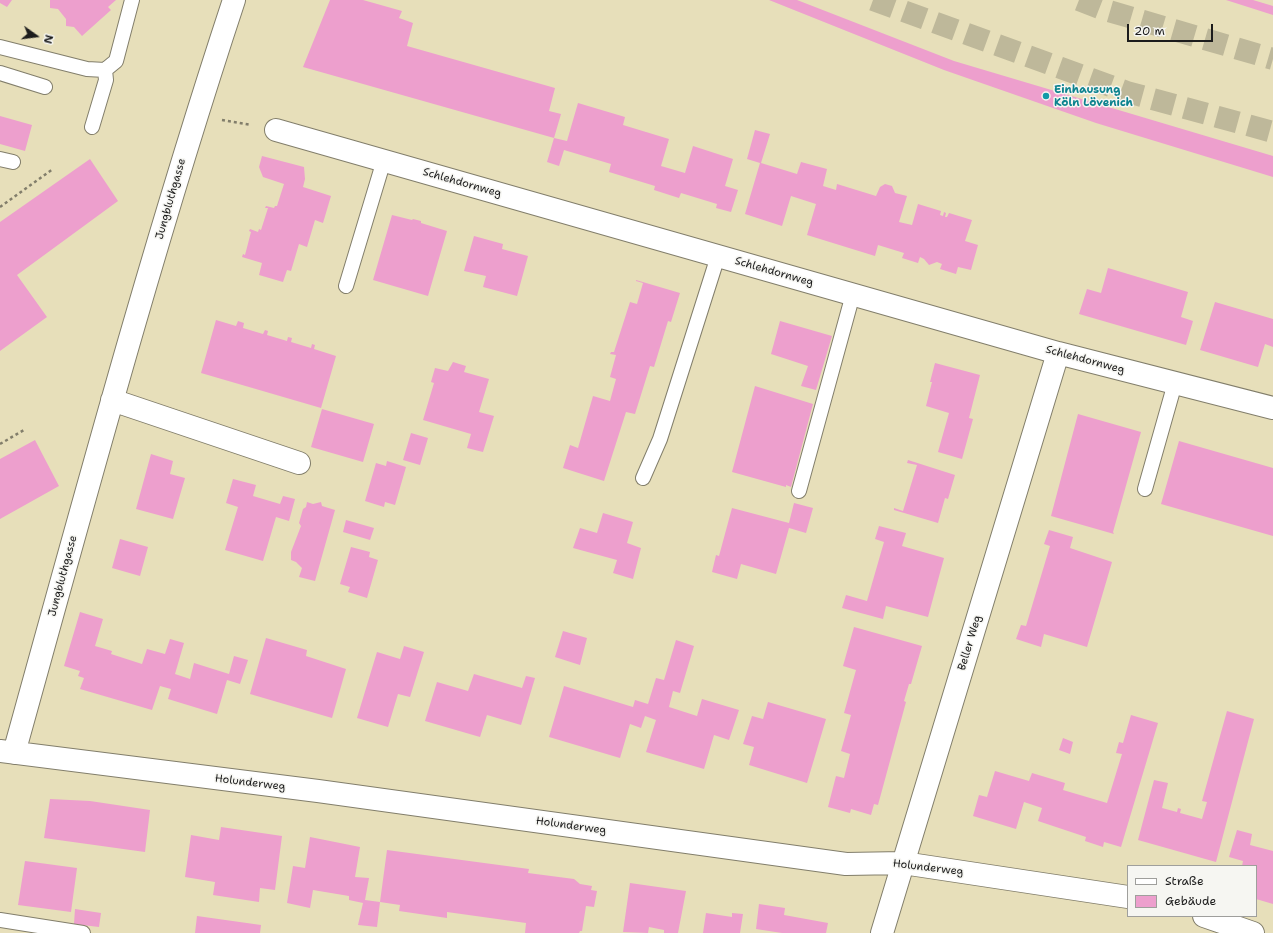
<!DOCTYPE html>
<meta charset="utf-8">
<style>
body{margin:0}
#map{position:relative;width:1273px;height:933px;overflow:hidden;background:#e7dfba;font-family:"Shantell Sans",sans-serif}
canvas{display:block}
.legend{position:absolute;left:1127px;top:865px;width:130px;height:52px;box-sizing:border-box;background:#f6f6f2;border:1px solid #9f9f9c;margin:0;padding:5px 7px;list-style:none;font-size:12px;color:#1c1c1c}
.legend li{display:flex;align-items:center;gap:8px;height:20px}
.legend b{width:20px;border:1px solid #9f9f9c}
.north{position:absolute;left:16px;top:16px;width:40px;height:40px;-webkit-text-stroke:3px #f6f6f2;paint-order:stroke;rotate:104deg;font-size:11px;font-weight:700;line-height:16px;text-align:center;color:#1c1c1c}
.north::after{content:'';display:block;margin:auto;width:14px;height:18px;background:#1c1c1c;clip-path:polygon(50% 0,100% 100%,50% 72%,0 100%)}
.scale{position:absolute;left:1127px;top:24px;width:86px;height:18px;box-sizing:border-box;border:2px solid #1c1c1c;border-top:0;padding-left:5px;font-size:12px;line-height:14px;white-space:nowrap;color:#1c1c1c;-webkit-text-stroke:3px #f6f6f2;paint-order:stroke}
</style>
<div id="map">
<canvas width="1273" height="933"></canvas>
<ul class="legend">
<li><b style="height:5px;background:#fff"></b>Straße</li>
<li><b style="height:11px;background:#ed9fcd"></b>Gebäude</li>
</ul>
<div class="north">N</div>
<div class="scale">20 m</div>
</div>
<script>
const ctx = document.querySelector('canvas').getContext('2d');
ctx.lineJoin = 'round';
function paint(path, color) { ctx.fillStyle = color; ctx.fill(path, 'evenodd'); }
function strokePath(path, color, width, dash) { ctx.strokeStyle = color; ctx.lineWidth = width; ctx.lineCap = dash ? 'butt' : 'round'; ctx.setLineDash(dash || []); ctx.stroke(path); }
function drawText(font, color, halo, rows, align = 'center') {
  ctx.font = font + ' "Shantell Sans",sans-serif'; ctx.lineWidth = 3; ctx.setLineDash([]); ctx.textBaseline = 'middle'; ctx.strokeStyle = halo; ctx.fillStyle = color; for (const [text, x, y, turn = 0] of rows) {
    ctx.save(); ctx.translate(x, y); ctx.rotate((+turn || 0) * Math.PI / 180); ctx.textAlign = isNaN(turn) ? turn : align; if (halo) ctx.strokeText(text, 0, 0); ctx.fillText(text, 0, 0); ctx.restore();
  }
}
const building = new Path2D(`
 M 0,0 L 12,0 L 7,7 L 0,3 Z
 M 50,0 L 116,0 L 108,7 L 111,10 L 82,36 L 74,27 L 66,26 L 66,19 L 58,9 L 50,8 Z
 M 330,0 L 363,0 L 402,11 L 399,18 L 413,23 L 407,46 L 555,88 L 549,111 L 561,114 L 554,138 L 303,67 Z
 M 769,0 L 797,0 L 954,61 L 1273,156 L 1273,177 L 1096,123 L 944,70 Z
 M 1226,0 L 1253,0 L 1273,6 L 1273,15 Z
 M 578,103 L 625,117 L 623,125 L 669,139 L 661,166 L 685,173 L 693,146 L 733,159 L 725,186 L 738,190 L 731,212 L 716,208 L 717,204 L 681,193 L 679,198 L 654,190 L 655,186 L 609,172 L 611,164 L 564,150 L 559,166 L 547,162 L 554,138 L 567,141 Z
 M 0,116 L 32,125 L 25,151 L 0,144 Z
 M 755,130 L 770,134 L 761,163 L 797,174 L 801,162 L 827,169 L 823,186 L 836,190 L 837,184 L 876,196 L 880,187 L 885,184 L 892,186 L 895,193 L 907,196 L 899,222 L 912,225 L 918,204 L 941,211 L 940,215 L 943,216 L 944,212 L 946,213 L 945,217 L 947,217 L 949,213 L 972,220 L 965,241 L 978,245 L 971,270 L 958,267 L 956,274 L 940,269 L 942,264 L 937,262 L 929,265 L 924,259 L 920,257 L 918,263 L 902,258 L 904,253 L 878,245 L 875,256 L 807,235 L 816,204 L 791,196 L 782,226 L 745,214 L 760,163 L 747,159 Z
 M 262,156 L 304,167 L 305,179 L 303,187 L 331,196 L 323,223 L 315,220 L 307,247 L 299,244 L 291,271 L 287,270 L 283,282 L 259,275 L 262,263 L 242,257 L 243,254 L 245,255 L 251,232 L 249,231 L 250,229 L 258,232 L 259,229 L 261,230 L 268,208 L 265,208 L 266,206 L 274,208 L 275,206 L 277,206 L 284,184 L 263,177 L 259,167 Z
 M 90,159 L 118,201 L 17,275 L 47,317 L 0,351 L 0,222 Z
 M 392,215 L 412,220 L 413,219 L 421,221 L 421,223 L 447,231 L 428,296 L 373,280 Z
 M 474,236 L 503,244 L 502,249 L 528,256 L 517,296 L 483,287 L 486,276 L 464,271 Z
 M 1108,268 L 1188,292 L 1181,317 L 1193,321 L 1186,345 L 1079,314 L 1087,289 L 1101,293 Z
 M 636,280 L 680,293 L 671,322 L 668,321 L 654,367 L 650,366 L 635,414 L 626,412 L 604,481 L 563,468 L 570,445 L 578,448 L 593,396 L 610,401 L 616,379 L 610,377 L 616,355 L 610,354 L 611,352 L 614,352 L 630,302 L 637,304 L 643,283 L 636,281 Z
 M 1215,302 L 1273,319 L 1273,347 L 1265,344 L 1258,367 L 1200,350 Z
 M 216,320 L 236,326 L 238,321 L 244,323 L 243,328 L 263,334 L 265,330 L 268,331 L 267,335 L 287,341 L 288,337 L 292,338 L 291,342 L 311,348 L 312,344 L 315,345 L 314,349 L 336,356 L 321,408 L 201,373 Z
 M 780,321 L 832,336 L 816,390 L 801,386 L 808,366 L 771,354 Z
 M 453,362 L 466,366 L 464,372 L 489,379 L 479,412 L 494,416 L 483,452 L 467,448 L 471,434 L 423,420 L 434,383 L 431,382 L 435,368 L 448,371 Z
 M 935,363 L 980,375 L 969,418 L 973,419 L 962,459 L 938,452 L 949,413 L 926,406 L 932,382 L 930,382 Z
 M 755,386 L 813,404 L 791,487 L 786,485 L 786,487 L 732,472 Z
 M 322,409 L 374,424 L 363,462 L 311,447 Z
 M 1078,414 L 1141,432 L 1113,532 L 1114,534 L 1051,516 Z
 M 411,433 L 428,438 L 420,465 L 403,460 Z
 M 35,440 L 59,486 L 0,519 L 0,459 Z
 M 1179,441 L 1273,468 L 1273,536 L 1161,504 Z
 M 151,454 L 173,461 L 170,474 L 185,478 L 173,519 L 136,509 Z
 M 908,460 L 955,475 L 948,499 L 945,498 L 938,523 L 894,510 L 894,508 L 903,511 L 917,465 L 907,463 Z
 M 387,461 L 406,467 L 395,505 L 385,502 L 384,507 L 365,501 L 376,463 L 386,466 Z
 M 233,479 L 256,485 L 253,496 L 280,504 L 283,496 L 295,499 L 289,521 L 276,517 L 263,561 L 225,550 L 238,507 L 226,503 Z
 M 307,502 L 313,504 L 321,502 L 322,506 L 335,510 L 315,581 L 299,577 L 302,568 L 296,562 L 291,560 L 291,552 L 301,526 L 299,523 L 303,509 L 306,507 Z
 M 794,503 L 813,508 L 806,533 L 789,528 L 776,574 L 741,564 L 737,579 L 712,572 L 716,555 L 719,556 L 732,508 L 789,523 Z
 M 603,513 L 633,522 L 627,543 L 641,548 L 633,579 L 613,573 L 617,560 L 573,548 L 580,528 L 597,533 Z
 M 346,520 L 374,528 L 370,540 L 343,532 Z
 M 879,526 L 906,533 L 902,546 L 944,558 L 928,617 L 886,606 L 883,619 L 842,608 L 846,595 L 867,601 L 884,542 L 875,539 Z
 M 1049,530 L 1073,537 L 1070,548 L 1112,562 L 1087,647 L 1044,634 L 1041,647 L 1016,639 L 1021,625 L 1026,626 L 1050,546 L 1044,544 Z
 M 120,539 L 148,547 L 140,576 L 112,568 Z
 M 351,547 L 370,552 L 369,557 L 378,560 L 367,598 L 348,592 L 350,587 L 340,584 Z
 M 80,612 L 103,619 L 95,646 L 112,651 L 111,654 L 142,664 L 147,649 L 165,654 L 170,639 L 184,643 L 175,674 L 190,679 L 194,663 L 229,674 L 234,656 L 248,660 L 240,684 L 227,680 L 217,714 L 168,699 L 171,689 L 160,686 L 152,710 L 80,689 L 84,678 L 78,676 L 80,671 L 64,666 Z
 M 854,627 L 922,646 L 911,684 L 909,684 L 904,701 L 906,702 L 878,805 L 874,804 L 871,815 L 851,809 L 850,813 L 828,807 L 836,776 L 844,778 L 850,754 L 841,751 L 851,715 L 844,713 L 856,670 L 843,666 Z
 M 563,631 L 587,638 L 580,665 L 555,657 Z
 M 266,638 L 307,650 L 306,656 L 346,669 L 332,718 L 250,694 Z
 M 676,640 L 694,646 L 680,693 L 673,691 L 669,707 L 697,716 L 702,699 L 739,710 L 729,740 L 714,735 L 704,769 L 646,752 L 656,720 L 645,716 L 641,728 L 630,724 L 620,758 L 549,737 L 564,686 L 633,707 L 635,700 L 648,704 L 656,678 L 664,680 Z
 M 404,646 L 424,652 L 410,697 L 398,694 L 388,727 L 357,718 L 377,652 L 400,659 Z
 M 474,674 L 522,688 L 526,676 L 535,678 L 521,725 L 487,715 L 480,737 L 425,721 L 437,682 L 468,691 Z
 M 768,702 L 826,719 L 807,783 L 749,765 L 754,747 L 743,744 L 752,716 L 763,719 Z
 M 1227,711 L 1254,719 L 1216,862 L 1138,840 L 1154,780 L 1168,783 L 1162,808 L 1177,812 L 1178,808 L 1181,809 L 1180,813 L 1202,819 L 1207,802 L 1202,801 Z
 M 1131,715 L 1158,723 L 1121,847 L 1104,842 L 1103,847 L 1085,841 L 1086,837 L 1038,821 L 1042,808 L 1024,802 L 1016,829 L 973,816 L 979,795 L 987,797 L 995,771 L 1029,781 L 1032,773 L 1065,783 L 1063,790 L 1107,803 L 1122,754 L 1116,753 L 1119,742 L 1123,743 Z
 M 1063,738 L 1073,742 L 1070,754 L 1059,750 Z
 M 50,799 L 90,801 L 150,810 L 145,852 L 44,838 Z
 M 221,827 L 282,836 L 275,890 L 260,888 L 259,902 L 213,895 L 215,882 L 185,877 L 191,835 L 219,840 Z
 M 1237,830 L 1252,834 L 1250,845 L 1273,851 L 1273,904 L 1256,899 L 1256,866 L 1242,866 L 1243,861 L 1229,857 Z
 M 310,837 L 360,847 L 355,877 L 369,878 L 365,900 L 380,902 L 377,927 L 358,925 L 363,903 L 349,900 L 349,896 L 313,890 L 310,908 L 287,903 L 293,866 L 305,868 Z
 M 387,850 L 529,869 L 528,873 L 574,879 L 580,884 L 592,886 L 591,890 L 597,891 L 594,907 L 586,906 L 582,931 L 580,931 L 579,933 L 525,933 L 526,923 L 447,912 L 447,918 L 399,911 L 400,905 L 380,902 Z
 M 25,861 L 77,868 L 71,912 L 18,905 Z
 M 630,883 L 686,891 L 678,933 L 664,933 L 664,930 L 649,927 L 648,933 L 623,932 Z
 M 759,904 L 785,908 L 784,915 L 828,923 L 826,933 L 782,933 L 756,929 Z
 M 75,909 L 101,913 L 99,927 L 74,924 Z
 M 706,913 L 732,917 L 732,913 L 743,914 L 740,933 L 703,933 Z
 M 197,916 L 261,925 L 260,933 L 195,933 Z`);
const motorwayTunnel = new Path2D(`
 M 873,0 L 1127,92 L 1273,132
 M 1079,0 L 1102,9 L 1273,59`);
const path = new Path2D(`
 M 222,120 L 251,125
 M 0,207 L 53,169
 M 0,444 L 24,430`);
const service = new Path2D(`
 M 0,47 L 87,69 L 105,70 L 116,61 L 132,0
 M 0,73 L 45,87
 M 92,127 L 106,80 L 105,70
 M 0,159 L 13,162
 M 346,286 L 384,160
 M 643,478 L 660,439 L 718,256
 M 1145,489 L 1175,383
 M 799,491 L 853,294
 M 0,920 L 83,933`);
const minor = new Path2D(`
 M 276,130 L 1058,353 L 1273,408
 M 112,400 L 299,463
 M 0,751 L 318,791 L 846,864 L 903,863 L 1128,897
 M 14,753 C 84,501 152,248 234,0
 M 1204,916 L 1253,933
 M 882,933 L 1058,353`);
const markers = [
 [1046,96,4,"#0f9aa8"]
];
const cultureNames = [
 ["Einhausung",1054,90],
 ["Köln Lövenich",1054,103]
];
const streetNames = [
 ["Schlehdornweg",462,183,16],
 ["Jungbluthgasse",171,199,-74],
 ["Schlehdornweg",774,272,16],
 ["Schlehdornweg",1085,360,15],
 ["Jungbluthgasse",63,576,-75],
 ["Beller Weg",970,643,-73],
 ["Holunderweg",250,783,7],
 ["Holunderweg",571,826,8],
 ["Holunderweg",928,868,7]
];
paint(building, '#ed9fcd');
strokePath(motorwayTunnel, '#beb89a', 22, [22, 11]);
strokePath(service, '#827e6b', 16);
strokePath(minor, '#827e6b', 24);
strokePath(path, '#827e6b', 2.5, [3, 3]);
strokePath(service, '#fff', 14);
strokePath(minor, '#fff', 22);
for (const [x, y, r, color] of markers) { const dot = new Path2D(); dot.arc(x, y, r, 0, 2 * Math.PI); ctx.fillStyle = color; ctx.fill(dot); strokePath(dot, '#f6f6f2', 1.5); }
drawText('bold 11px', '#0d838f', '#f6f6f2', cultureNames, 'left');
drawText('11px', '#1c1c1c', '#f6f6f2', streetNames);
</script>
